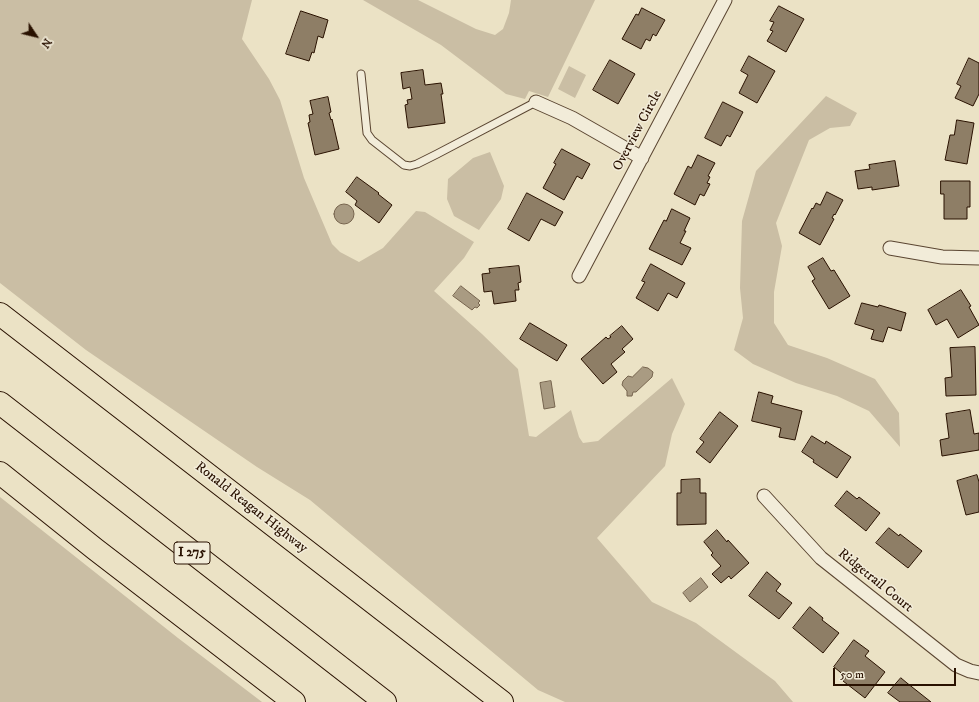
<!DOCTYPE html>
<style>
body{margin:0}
#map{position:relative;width:979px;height:702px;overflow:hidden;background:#ebe2c5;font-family:"IM FELL DW Pica",serif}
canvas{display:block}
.north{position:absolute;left:16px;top:16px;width:40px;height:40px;-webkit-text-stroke:3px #f2ecd9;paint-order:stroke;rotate:125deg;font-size:11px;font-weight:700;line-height:16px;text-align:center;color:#291100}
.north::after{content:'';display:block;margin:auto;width:14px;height:18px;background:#291100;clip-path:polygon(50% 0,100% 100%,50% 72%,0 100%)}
.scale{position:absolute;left:833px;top:668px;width:123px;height:18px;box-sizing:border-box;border:2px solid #291100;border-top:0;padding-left:5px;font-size:12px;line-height:14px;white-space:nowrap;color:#291100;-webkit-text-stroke:3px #f2ecd9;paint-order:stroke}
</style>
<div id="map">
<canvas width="979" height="702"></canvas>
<div class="north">N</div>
<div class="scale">50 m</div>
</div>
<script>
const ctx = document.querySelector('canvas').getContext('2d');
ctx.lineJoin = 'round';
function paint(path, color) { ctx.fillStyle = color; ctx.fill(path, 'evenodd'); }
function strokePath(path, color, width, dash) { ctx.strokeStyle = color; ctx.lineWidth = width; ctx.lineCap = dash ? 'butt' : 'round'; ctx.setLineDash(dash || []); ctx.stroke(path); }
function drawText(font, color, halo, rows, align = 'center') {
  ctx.font = font + ' "IM FELL DW Pica",serif'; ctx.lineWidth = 3; ctx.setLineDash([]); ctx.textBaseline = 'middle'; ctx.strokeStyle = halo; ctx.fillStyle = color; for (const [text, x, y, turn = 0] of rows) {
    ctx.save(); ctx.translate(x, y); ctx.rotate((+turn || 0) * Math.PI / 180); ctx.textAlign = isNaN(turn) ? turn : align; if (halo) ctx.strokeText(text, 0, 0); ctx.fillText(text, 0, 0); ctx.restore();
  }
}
const green = new Path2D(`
 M 0,0 L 252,0 L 242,39 L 269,79 L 280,100 L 304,178 L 332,244 L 340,252 L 359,262 L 383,248 L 416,211 L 425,212 L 474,242 L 464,258 L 434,291 L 482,334 L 518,369 L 529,436 L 536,437 L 571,410 L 579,437 L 583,443 L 598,441 L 672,378 L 685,404 L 672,434 L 665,466 L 597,538 L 652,602 L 696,623 L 775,681 L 793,702 L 565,702 L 538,690 L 310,500 L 257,467 L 86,350 L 0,283 Z
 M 363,0 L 418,0 L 476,29 L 495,35 L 503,29 L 509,13 L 511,0 L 595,0 L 548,97 L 529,91 L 525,99 L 506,94 L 441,45 Z
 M 569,66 L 586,75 L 575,98 L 558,89 Z
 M 826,96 L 857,113 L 850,126 L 830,128 L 809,140 L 776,223 L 782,246 L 774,292 L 774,323 L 788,345 L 827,358 L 875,379 L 899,413 L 900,447 L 869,411 L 837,396 L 796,383 L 753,364 L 734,350 L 743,318 L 740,288 L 742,221 L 756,171 Z
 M 490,152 L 504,186 L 501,199 L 479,230 L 454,216 L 447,199 L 448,179 L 473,158 Z
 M 0,497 L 178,638 L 262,702 L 0,702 Z`);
const water = new Path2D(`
 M334 214a10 10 0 1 1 20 0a10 10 0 1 1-20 0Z
 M 461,286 L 480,301 L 478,303 L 480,305 L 477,308 L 475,307 L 472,310 L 453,296 Z
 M 643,367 L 648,368 L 653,372 L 652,377 L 636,392 L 633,392 L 632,396 L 627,396 L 627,391 L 622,385 L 623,381 L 628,376 L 632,377 Z
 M 551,381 L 555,407 L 544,409 L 540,383 Z
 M 701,578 L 708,587 L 690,602 L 683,593 Z`);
const building = new Path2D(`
 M 779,6 L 804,19 L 786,52 L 767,41 L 773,31 L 770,30 L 774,22 L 770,21 Z
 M 642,8 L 665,20 L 656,36 L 653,34 L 650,41 L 646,39 L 641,49 L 622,39 L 636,14 L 638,15 Z
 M 301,11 L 328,20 L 323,38 L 318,36 L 314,53 L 312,52 L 309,61 L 286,54 Z
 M 749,56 L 775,71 L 757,103 L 739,93 L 748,75 L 741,71 Z
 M 969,58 L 979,63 L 979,94 L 973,106 L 955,98 L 961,86 L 957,84 Z
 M 610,60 L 635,74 L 618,104 L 593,90 Z
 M 423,70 L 425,85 L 441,83 L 443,94 L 441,94 L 445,123 L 408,128 L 405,105 L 408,104 L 407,100 L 412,99 L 410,87 L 403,89 L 401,73 Z
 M 328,97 L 331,112 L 329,113 L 331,120 L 332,119 L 339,149 L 315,155 L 308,123 L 310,122 L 309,115 L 313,114 L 310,101 Z
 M 723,102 L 743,112 L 730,137 L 727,135 L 721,146 L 705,138 Z
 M 957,120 L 974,123 L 967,164 L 945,160 L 950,135 L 954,135 Z
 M 562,149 L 590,164 L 582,179 L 577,176 L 564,200 L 543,188 L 556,164 L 554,163 Z
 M 698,155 L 715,163 L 708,176 L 710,177 L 707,183 L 710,184 L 704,196 L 700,194 L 695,205 L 674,194 L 688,166 L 691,168 Z
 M 895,161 L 899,186 L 872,190 L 872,187 L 858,189 L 855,171 L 870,169 L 869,165 Z
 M 357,177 L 379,193 L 378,194 L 392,205 L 379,223 L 355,205 L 357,201 L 346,192 Z
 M 941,181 L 970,181 L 970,207 L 967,207 L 967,219 L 944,219 L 944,194 L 941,194 Z
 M 827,192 L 843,200 L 835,215 L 834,214 L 832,218 L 834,219 L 820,245 L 799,233 L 812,208 L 813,209 L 816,203 L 820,205 Z
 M 527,193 L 563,212 L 555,226 L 541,219 L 529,241 L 508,229 Z
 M 672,209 L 690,218 L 684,231 L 686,231 L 680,243 L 691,248 L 682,265 L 649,249 L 664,220 L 666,221 Z
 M 823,258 L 831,271 L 834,270 L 850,296 L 829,309 L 812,281 L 815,279 L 808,267 Z
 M 651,264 L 685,283 L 677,298 L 668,293 L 658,311 L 636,298 L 645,282 L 642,281 Z
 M 519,266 L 521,282 L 518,283 L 519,290 L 515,290 L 516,301 L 494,304 L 492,291 L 484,292 L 482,274 L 490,273 L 489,269 Z
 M 961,290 L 971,306 L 969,307 L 979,325 L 958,338 L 947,319 L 936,325 L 928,310 Z
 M 862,303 L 878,307 L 879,305 L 906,313 L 901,331 L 888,327 L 883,342 L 871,339 L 874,330 L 855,324 Z
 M 530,323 L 567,345 L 557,361 L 520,339 Z
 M 622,326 L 633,339 L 622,349 L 625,352 L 611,364 L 617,372 L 603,384 L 581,359 L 606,337 L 608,339 L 611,337 L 610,336 Z
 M 975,347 L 976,395 L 946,396 L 945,378 L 952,377 L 950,348 Z
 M 759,392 L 773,396 L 771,403 L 802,411 L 795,440 L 779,437 L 781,428 L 752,421 Z
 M 970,410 L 974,434 L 979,433 L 979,450 L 942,456 L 940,440 L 949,438 L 946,414 Z
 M 720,412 L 738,426 L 710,463 L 696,452 L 704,442 L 700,439 Z
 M 812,436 L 825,444 L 826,441 L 851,457 L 837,478 L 813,462 L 814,460 L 802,452 Z
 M 977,475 L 979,482 L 979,512 L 966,515 L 957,481 Z
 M 700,479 L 700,493 L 706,493 L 706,524 L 677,525 L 677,493 L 681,493 L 681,480 Z
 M 847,491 L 857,499 L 859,497 L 880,513 L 866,531 L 835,506 Z
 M 889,528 L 899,536 L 900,534 L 922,551 L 908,568 L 876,543 Z
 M 717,530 L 727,542 L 728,540 L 749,563 L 731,579 L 729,576 L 721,583 L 712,574 L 721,566 L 711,555 L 713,553 L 704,542 Z
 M 767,572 L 781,584 L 776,591 L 792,603 L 779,619 L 749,596 Z
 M 810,607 L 823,618 L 822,620 L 839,633 L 823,653 L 793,628 Z
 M 854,640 L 869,651 L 865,656 L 885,672 L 865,698 L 843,681 L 846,677 L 834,667 Z
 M 901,678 L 907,683 L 931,702 L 900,702 L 888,693 Z`);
const lane = new Path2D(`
 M 361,74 L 367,133 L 372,140 L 404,165 L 410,166 L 417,164 L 437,154 L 536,102`);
const street = new Path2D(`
 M 536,102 L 572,118 L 642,158
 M 890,248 L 942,257 L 979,258
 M 579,276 L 725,0
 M 764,496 L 821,558 L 956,665 L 970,671 L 979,673`);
const highway = new Path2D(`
 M 0,314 L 502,702
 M 0,403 L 385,702
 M 0,473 L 95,549 L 294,702`);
const shields = [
 [192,553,36]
];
const shieldNames = [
 ["I 275",192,553]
];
const streetNames = [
 ["Overview Circle",638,131,-62],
 ["Ronald Reagan Highway",251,508,38],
 ["Ridgetrail Court",875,581,39]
];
paint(green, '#cabea4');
paint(water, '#a99b82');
strokePath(water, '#76644e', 1);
paint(building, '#8e7e66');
strokePath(building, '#291100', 1);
strokePath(lane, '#5a4531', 9);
strokePath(street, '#5a4531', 15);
strokePath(highway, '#291100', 24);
strokePath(lane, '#f2ecd9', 7);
strokePath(street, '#f2ecd9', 13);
strokePath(highway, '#ebe2c5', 22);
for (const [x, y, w] of shields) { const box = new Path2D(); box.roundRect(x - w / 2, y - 11, w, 22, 3); ctx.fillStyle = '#f2ecd9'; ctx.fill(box); strokePath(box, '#291100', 1); }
drawText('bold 13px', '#291100', null, shieldNames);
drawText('14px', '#291100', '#f2ecd9', streetNames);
</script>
